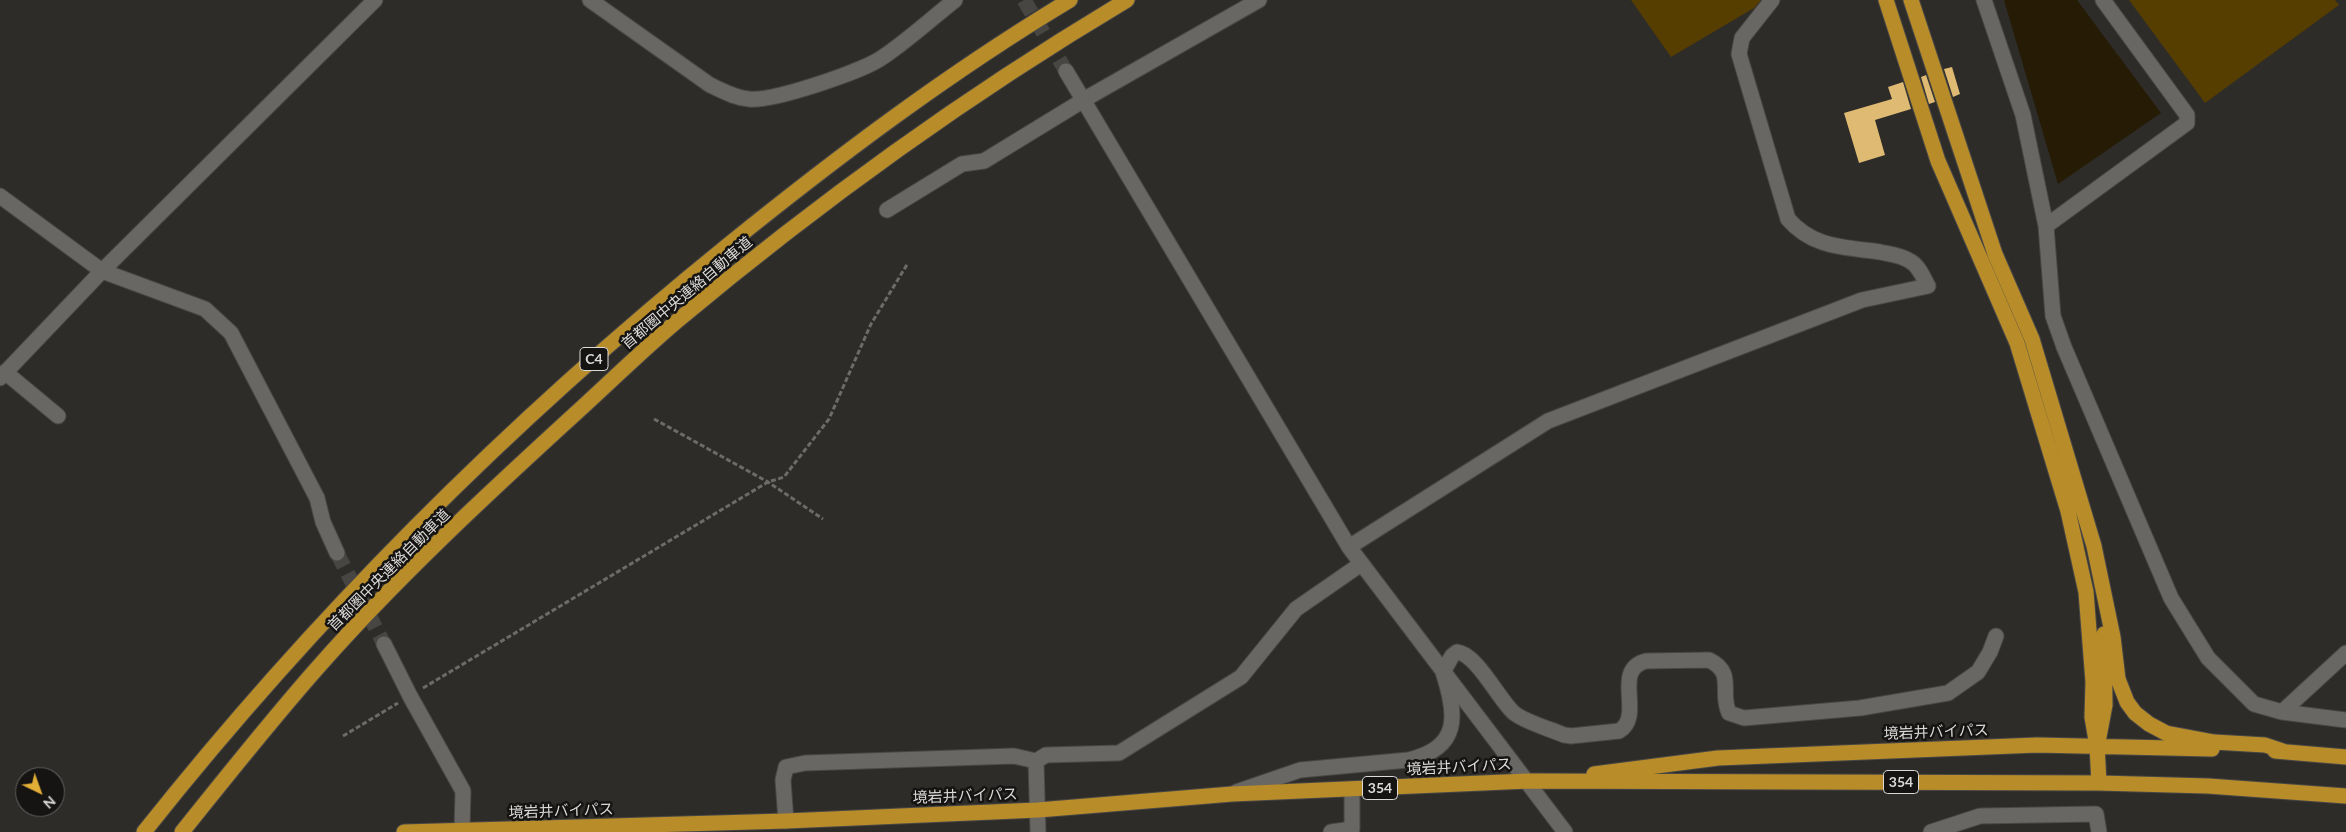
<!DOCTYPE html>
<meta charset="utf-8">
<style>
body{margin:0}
#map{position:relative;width:2346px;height:832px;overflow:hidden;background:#2e2c29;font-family:Lato,sans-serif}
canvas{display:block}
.north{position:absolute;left:15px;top:767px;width:50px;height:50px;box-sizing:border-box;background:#151413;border:1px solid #656362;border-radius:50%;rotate:138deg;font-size:14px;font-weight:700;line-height:20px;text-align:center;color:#dcdad8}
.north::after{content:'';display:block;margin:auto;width:18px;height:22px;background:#e3ae35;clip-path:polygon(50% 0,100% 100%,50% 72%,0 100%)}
</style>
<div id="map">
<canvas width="2346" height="832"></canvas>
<div class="north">N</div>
</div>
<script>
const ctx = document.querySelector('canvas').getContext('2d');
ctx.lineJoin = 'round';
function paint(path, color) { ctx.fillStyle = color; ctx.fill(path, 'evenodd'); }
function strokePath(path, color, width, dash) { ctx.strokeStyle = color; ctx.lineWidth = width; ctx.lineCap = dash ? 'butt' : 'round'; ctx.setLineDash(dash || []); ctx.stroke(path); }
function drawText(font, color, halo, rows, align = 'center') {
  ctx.font = font + ' Lato,"Noto Sans JP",sans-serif'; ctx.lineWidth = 5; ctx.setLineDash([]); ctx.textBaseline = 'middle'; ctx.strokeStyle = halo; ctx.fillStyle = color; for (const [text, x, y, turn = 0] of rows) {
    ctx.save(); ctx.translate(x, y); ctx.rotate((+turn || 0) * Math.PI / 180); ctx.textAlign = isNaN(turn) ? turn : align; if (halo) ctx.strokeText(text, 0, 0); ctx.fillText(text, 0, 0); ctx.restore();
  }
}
const green = new Path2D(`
 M 1631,0 L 1761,0 L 1754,8 L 1671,57 Z
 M 2129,0 L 2335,0 L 2339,5 L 2205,103 Z`);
const water = new Path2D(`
 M 2004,0 L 2077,0 L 2161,113 L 2058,184 Z`);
const building = new Path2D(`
 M 1952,67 L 1960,94 L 1953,97 L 1944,69 Z
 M 1926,75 L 1935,102 L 1929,104 L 1921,77 Z
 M 1903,82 L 1911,109 L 1875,120 L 1885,155 L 1859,163 L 1844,113 L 1892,99 L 1888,87 Z`);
const minorTunnel = new Path2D(`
 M 1024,0 L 1066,71
 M 337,553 L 384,644`);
const path = new Path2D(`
 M 654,419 L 768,482 L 823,519
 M 423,688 L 768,482 L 784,477 L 829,419 L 871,324 L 908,263
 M 343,736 L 398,703`);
const minor = new Path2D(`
 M 590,0 L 710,85 C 723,91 735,98 749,99 C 772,102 864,71 883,57 C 908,40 931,19 955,0
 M 1984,0 L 2023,115 L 2046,226 L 2053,316 L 2064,347 L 2171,598 L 2208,658 L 2254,704 L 2282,712 L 2346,653
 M 1066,71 L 1349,547 L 1565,832
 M 0,196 L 102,271 L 205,309 L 231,333 L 317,498 L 323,522 L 337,553
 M 887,210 L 962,164 L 984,161 L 1092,95 L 1259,0
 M 2046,226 L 2187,123 L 2187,115 L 2103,0
 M 5,372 L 58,416
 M 0,378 L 102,271 L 375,0
 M 1349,547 L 1548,421 L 1862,300 L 1928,286 C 1923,277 1919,266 1910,261 C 1901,255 1890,254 1880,252 C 1844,247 1813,248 1788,219 L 1739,54 L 1742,38 L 1772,0
 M 384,644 L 410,696 L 463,791 L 462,830
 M 2282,712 L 2346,720
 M 1236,792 L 1300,770 L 1408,760 C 1461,748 1457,715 1443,672 L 1452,656 L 1457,652 C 1477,654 1499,700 1514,713 C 1525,722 1550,729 1564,735 L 1571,736 L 1619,731 C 1645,716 1611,670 1646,661 L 1709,660 C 1736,673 1719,692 1729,713 L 1744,718 L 1860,708 L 1948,693 L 1978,672 L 1990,652 L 1996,636
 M 786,821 L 783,780 L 786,767 L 805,763 L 1014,756 L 1036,761
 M 1038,832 L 1036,761 L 1046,755 L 1119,753 L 1241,677 L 1296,609 L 1361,564
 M 1331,832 L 1352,829 L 1352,789
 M 1931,832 L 1980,816 L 2096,814 L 2099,832`);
const highway = new Path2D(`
 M 1886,0 L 1938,161 L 2017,343 L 2068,511 L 2086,592 L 2093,682 L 2092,717 L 2097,746 L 2099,783
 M 1911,0 L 1995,254 L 2032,339 L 2094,546 L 2113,637 L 2118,679 L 2127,702 L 2135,713 L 2149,724 L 2166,733 L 2214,742 L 2265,745 L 2283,751
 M 2098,742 L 2105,705 L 2104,634
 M 2275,751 L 2346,757
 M 1594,774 L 1718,758 L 2037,745 L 2212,749
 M 144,832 C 316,615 513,419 728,245 C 837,157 950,72 1070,0
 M 182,832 C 227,776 272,719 320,665 C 395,580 480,501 564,424 C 602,390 638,354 677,321 C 818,203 969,94 1127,0
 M 404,832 L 786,821 L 1038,810 L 1232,794 L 1528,781 L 2099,783 L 2208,786 L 2346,796`);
const shields = [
 [594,359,28],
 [1901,782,35],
 [1380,788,35]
];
const shieldNames = [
 ["C4",594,359],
 ["354",1901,782],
 ["354",1380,788]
];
const streetNames = [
 ["首都圏中央連絡自動車道",687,293,-40],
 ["首都圏中央連絡自動車道",389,570,-45],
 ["境岩井バイパス",1936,732,-2],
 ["境岩井バイパス",1459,767,-3],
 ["境岩井バイパス",965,796,-2],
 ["境岩井バイパス",561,811,-2]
];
paint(green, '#563d00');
paint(water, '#261c05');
paint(building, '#deba73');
strokePath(minorTunnel, '#484643', 15, [15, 8]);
strokePath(minor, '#494745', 17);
strokePath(highway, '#494745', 17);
strokePath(path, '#6d6b69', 3, [5, 2.5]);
strokePath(minor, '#696764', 15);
strokePath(highway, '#b88d29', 15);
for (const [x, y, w] of shields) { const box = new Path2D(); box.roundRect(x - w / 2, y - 11.5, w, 23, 4); ctx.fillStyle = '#151413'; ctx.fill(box); strokePath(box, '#dcdad8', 1); }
drawText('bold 14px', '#dcdad8', null, shieldNames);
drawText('15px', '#dcdad8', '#151413', streetNames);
</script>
